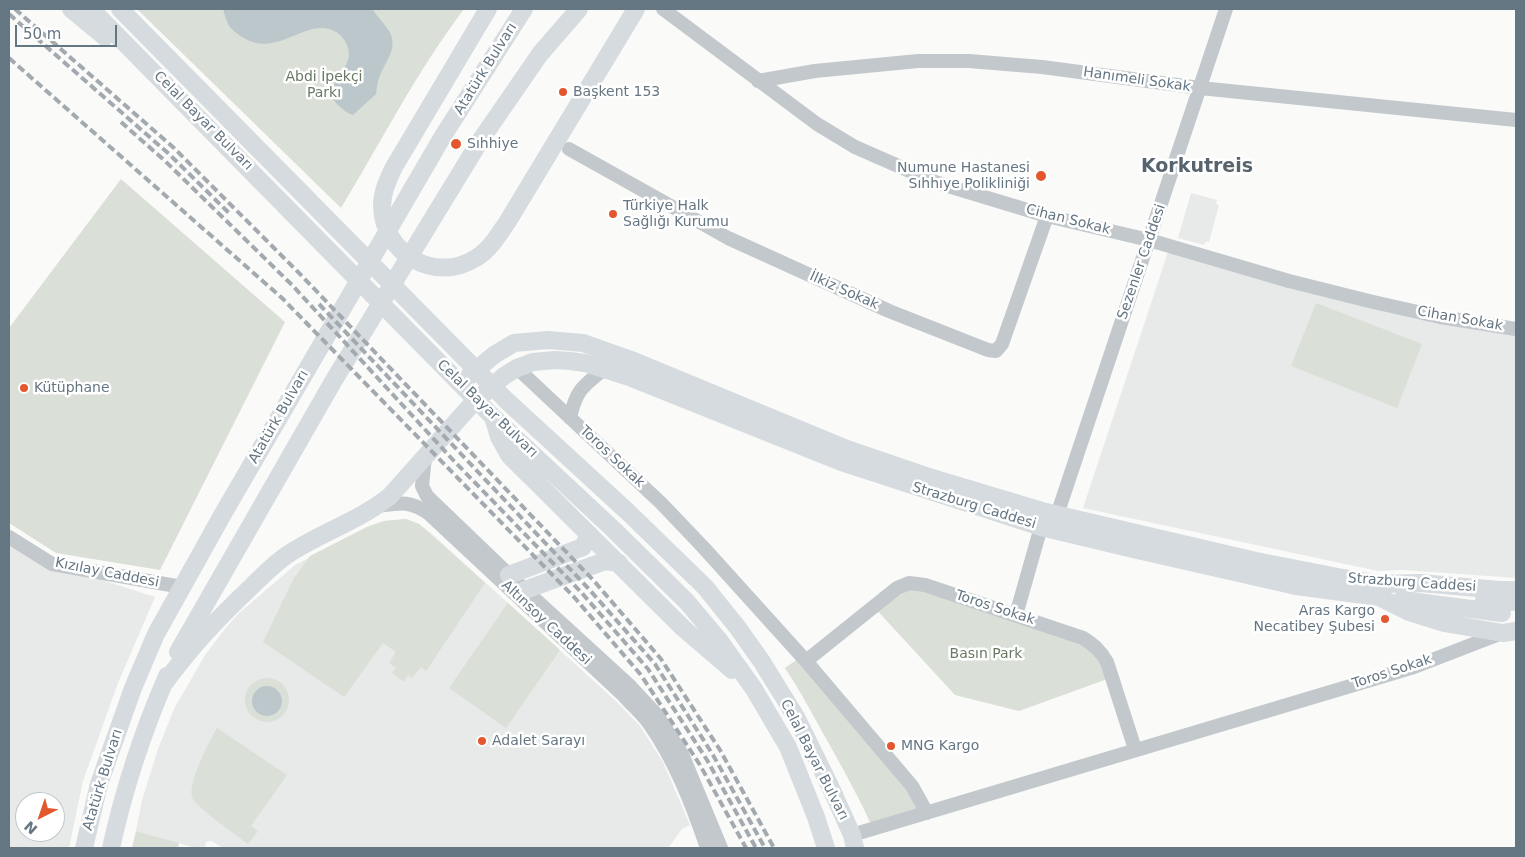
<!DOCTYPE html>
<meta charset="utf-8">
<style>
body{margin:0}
#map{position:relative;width:1525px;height:857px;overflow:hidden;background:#fafaf8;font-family:"DejaVu Sans",sans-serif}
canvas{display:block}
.frame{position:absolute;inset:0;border:10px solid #657683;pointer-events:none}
.north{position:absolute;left:15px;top:792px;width:50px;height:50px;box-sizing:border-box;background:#fff;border:1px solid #c1c8cd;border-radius:50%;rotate:221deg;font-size:14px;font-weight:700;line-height:20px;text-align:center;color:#657683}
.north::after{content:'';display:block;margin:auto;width:18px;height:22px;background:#e4572e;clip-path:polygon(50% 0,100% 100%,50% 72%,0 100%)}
.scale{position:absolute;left:15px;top:25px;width:102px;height:22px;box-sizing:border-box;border:2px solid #657683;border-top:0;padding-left:6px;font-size:15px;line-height:18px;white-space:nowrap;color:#657683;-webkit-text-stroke:4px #fff;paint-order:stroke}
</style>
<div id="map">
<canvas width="1525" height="857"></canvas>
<div class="frame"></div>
<div class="north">N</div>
<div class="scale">50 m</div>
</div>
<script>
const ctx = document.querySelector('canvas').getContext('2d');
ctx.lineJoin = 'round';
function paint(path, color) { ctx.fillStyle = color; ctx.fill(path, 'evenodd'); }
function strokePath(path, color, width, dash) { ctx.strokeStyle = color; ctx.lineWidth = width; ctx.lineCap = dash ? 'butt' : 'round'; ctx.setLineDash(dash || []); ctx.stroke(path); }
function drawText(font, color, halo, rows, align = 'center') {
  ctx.font = font + ' "DejaVu Sans",sans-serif'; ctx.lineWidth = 5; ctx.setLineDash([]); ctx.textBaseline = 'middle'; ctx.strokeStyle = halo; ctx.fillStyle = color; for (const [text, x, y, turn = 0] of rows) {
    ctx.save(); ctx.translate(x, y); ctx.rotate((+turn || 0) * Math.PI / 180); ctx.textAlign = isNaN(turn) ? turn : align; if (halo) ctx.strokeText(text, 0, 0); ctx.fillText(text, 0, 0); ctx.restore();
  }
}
const built = new Path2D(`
 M 1191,193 L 1217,200 L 1216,204 L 1219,205 L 1209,242 L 1205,242 L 1204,245 L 1178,238 Z
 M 1170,246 L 1289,281 L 1516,329 L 1516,578 L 1402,570 L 1378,571 L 1083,508 Z
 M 406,519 L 419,524 L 432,534 L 618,703 L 640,726 L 663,762 L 690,825 L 682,829 L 668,848 L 223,848 L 211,841 L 206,842 L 205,848 L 196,848 L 136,831 L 142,800 L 158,749 L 174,709 L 205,655 L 224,630 L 237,615 L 295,565 L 367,527 L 384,521 Z
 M 9,537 L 52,564 L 155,597 L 118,683 L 83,781 L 69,848 L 9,848 ZM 25,802 L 55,802 L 55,832 L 25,832 Z`);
const green = new Path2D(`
 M 137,9 L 464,9 C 417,71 381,142 341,208 Z
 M 121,179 L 285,322 L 160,570 L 56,553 L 9,523 L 9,328 Z
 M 1316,303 L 1422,344 L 1397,408 L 1291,366 Z
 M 406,519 L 419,524 L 485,583 L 426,671 L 421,667 L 412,678 L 408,675 L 404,682 L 392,673 L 396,668 L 389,663 L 396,652 L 383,643 L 344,697 L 263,642 L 294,578 L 310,556 L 367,527 L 384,521 Z
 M 903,585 L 1083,638 L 1113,677 L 1019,711 L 955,695 L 873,606 Z
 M 508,603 L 560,650 L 506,728 L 449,688 Z
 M 802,656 L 927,813 L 873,829 C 860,799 844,771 828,742 C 814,717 801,692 785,668 Z
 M245 700a22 22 0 1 1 44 0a22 22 0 1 1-44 0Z
 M 217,728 L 287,775 L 251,826 L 258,831 L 248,844 C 238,836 194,806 192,797 C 188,782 209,742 217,728 Z
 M 136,831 L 179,843 L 178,848 L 132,848 Z`);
const water = new Path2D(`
 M 223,9 L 372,9 C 377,16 384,23 389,31 C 398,46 388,58 382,71 C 378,79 377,86 376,94 L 353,115 C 347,113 342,109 337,104 C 318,83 360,69 346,43 C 343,37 338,32 332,30 C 304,19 277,58 244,38 C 229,29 228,26 223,9 Z
 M252 701a15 15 0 1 1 30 0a15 15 0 1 1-30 0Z`);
const minor = new Path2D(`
 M 663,9 L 817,124 L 855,147 L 935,182 L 1047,216 L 1149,240 L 1289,281 L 1369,301 L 1440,317 L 1516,329
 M 758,81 L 815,71 L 918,61 L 969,61 L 1042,67 L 1200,88 L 1516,120
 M 569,149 L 728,238 L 889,311 L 988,350 L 996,351 L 1002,344 L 1047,216
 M 517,368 L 661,503 L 703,547 L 806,661 L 912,786 L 927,813
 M 570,418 C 576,390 583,386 604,369
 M 425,456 L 422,486 L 427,496 L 525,590 L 630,686 L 657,715 L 682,754 L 721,848
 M 378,506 C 400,503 409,500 428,513 L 624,696 C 632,705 641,713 648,722 C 675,760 692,804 707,848
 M 1057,515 L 1226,9
 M 9,537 L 52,564 L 182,587
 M 1016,615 L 1041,527
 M 806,661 L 897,588 L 909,583 L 925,585 L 1083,638 C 1094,645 1101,651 1107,662 L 1135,749
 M 852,835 L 1414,667 L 1502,633`);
const major = new Path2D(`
 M 71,9 L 105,37
 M 91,9 L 493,417 L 614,530 L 687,602 L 719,640 L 754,689 L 788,747 L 816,817 L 826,848
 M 120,9 L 506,400 L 630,514 L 705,587 L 738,628 L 762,662 L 796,717 L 830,786 L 852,835 L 855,848
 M 488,9 L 394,167 C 388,179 382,192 382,206 C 383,254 435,284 476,258 C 490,250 499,234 508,221 L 636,9
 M 469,376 L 494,355 L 514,343 L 548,340 L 583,343 L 634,361 L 847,449 L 926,476 L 1046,512 L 1256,561 L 1343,578 L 1379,584 L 1421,583 L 1499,590 L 1516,590
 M 494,420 L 499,437 L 509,455 L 683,628 L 732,670
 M 509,575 L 583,547 L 589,534
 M 525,590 L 605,561 L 619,563
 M 1402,600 L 1502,613
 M 1484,600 L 1516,602
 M 178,652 L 334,380 L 480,141 L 540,54 L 579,9
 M 163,685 C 191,647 216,620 250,588 C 261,577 274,564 287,555 C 320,533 359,521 390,496 L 472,404 L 504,376 L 517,368 L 533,362 L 555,360 L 570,361 L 585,363 L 629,377 L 841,462 L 1041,527 L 1133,549 L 1296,586 L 1379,597 L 1409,612 L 1444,623 L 1503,633 L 1516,631
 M 84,848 L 99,784 L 133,688 L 156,634 L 224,512 L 443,136 L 524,9
 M 111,848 C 124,789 143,731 167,676`);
const rail = new Path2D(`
 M 15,9 L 174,148 L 300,274 L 594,581 L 661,659 L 720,750 L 774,848
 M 9,14 L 169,154 L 231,215
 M 9,58 L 282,298 L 574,597 L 641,675 L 700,765 L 746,848
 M 121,122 L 164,160 L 292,285 L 454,461 L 581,592 L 648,669 L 707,760 L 756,848
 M 319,304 L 587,587 L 655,664 L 713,755 L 765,848`);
const markers = [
 [563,92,5,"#e4572e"],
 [456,144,6,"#e4572e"],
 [1041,176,6,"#e4572e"],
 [613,214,5,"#e4572e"],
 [24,388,5,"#e4572e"],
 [1385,619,5,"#e4572e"],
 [482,741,5,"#e4572e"],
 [891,746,5,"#e4572e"]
];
const streetNames = [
 ["Atatürk Bulvarı",486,69,-58],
 ["Hanımeli Sokak",1137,80,8],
 ["Celal Bayar Bulvarı",203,121,45],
 ["Cihan Sokak",1068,220,14],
 ["Sezenler Caddesi",1142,262,-71],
 ["İlkiz Sokak",844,291,24],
 ["Cihan Sokak",1460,319,10],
 ["Celal Bayar Bulvarı",487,409,44],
 ["Atatürk Bulvarı",279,417,-60],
 ["Toros Sokak",612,457,43],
 ["Strazburg Caddesi",974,506,17],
 ["Kızılay Caddesi",107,573,11],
 ["Strazburg Caddesi",1412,583,4],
 ["Toros Sokak",995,608,18],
 ["Altınsoy Caddesi",546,623,43],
 ["Toros Sokak",1392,672,-18],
 ["Celal Bayar Bulvarı",814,760,63],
 ["Atatürk Bulvarı",103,780,-73]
];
const parkNames = [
 ["Abdi İpekçi",324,77],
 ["Parkı",324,93],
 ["Basın Park",986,654]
];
const poiNames = [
 ["Başkent 153",573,92],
 ["Sıhhiye",467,144],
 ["Numune Hastanesi",1030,168,"right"],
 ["Sıhhıye Polikliniği",1030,184,"right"],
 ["Türkiye Halk",623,206],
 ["Sağlığı Kurumu",623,222],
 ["Kütüphane",34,388],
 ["Aras Kargo",1375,611,"right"],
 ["Necatibey Şubesi",1375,627,"right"],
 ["Adalet Sarayı",492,741],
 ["MNG Kargo",901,746]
];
const districtNames = [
 ["Korkutreis",1197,167]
];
paint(built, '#e8e9e9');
paint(green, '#dadfd7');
paint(water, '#bbc7cb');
strokePath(minor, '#c3c8cc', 14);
strokePath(major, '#d6dbdf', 18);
strokePath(rail, '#a2aab0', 4, [8, 4]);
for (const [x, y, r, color] of markers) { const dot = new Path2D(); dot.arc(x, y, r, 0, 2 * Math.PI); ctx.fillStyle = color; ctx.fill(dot); strokePath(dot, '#fff', 2); }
drawText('14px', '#657683', '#fff', streetNames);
drawText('14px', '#687a64', '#fff', parkNames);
drawText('14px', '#657683', '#fff', poiNames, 'left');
drawText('bold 19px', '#57646e', '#fff', districtNames);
</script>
